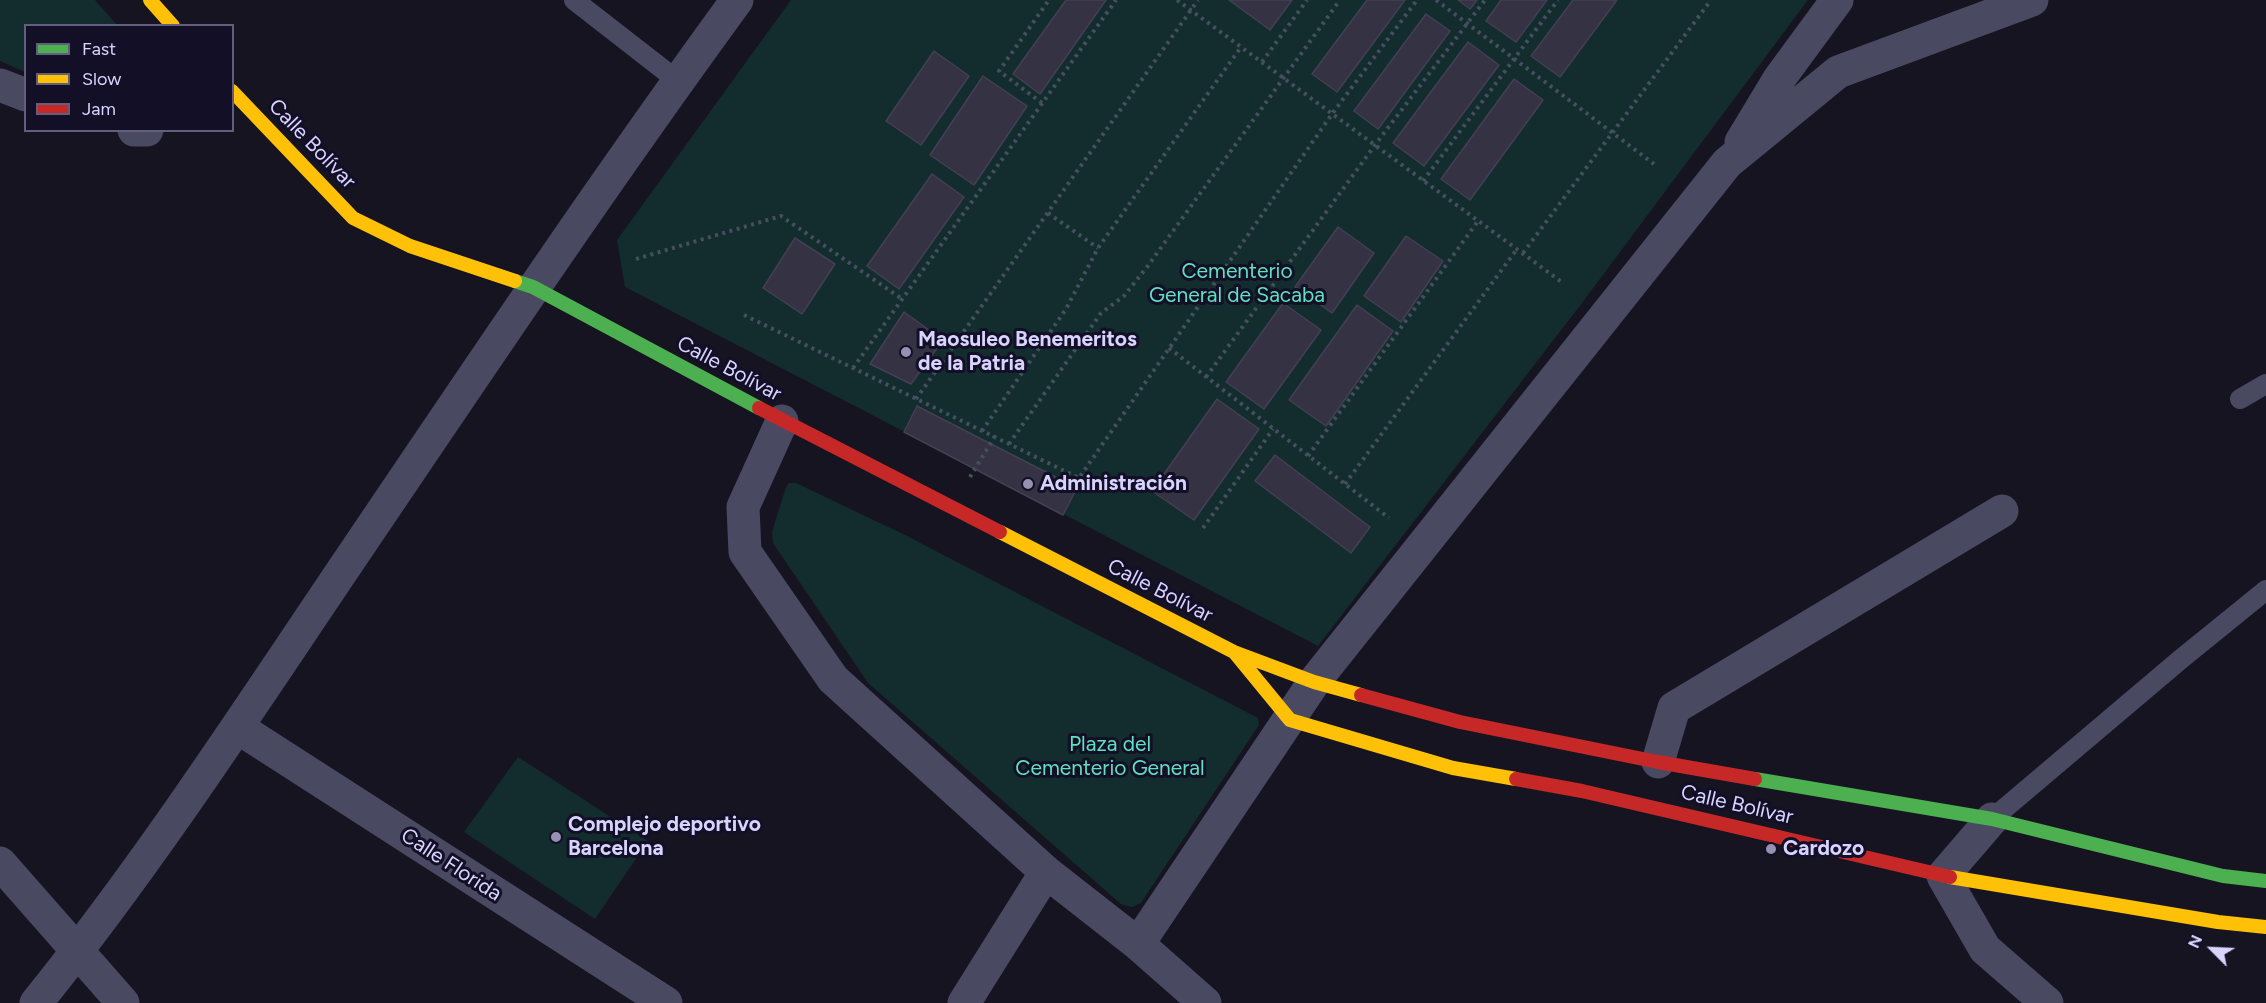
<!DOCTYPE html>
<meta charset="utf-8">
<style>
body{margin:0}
#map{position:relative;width:2266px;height:1003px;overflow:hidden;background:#161421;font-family:Figtree,sans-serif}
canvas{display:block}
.legend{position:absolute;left:24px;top:24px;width:210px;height:108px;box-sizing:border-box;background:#130f26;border:2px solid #625e7d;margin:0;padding:8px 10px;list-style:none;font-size:18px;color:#d9d4ff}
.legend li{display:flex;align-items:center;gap:12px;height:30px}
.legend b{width:30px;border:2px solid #625e7d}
.north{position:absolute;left:2182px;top:919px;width:60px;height:60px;-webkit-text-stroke:4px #130f26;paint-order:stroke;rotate:294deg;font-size:16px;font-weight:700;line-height:24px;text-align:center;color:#d9d4ff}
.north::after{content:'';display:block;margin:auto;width:21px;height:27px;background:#d9d4ff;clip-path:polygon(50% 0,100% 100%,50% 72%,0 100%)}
</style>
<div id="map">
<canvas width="2266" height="1003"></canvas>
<ul class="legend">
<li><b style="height:8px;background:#4caf50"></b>Fast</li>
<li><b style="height:8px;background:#ffc107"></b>Slow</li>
<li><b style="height:8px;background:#c62828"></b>Jam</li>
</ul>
<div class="north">N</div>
</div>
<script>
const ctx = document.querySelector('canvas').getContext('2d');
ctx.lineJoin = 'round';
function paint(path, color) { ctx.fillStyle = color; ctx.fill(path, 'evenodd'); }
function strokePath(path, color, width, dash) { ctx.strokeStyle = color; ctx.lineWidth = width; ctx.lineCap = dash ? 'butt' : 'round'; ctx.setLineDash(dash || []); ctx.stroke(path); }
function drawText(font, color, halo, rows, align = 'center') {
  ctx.font = font + ' Figtree,sans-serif'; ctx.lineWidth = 6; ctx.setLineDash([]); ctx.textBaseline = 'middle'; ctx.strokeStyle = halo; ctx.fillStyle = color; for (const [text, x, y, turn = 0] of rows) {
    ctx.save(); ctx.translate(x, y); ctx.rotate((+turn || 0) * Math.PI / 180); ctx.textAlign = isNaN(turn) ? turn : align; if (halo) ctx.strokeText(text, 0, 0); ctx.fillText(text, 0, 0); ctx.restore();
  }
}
const green = new Path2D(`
 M 0,0 L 95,0 L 117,25 L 26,26 L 25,72 L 0,61 Z
 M 791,0 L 1808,0 L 1582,303 L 1318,646 L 625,287 L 617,240 Z
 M 789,483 L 796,483 L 905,535 L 1258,718 L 1259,725 L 1141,903 L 1132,907 L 1121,904 L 868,683 L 773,543 L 772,532 L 786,487 Z
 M 518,757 L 648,841 L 595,919 L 464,832 Z`);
const building = new Path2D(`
 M 1066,0 L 1106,0 L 1040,94 L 1013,74 Z
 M 1229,0 L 1292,0 L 1270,30 Z
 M 1367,0 L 1405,0 L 1337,92 L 1312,74 Z
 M 1458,0 L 1477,0 L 1470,9 Z
 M 1501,0 L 1547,0 L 1516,42 L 1486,21 Z
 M 1573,0 L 1617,0 L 1560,77 L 1531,56 Z
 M 1426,14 L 1450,31 L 1378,129 L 1354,111 Z
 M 1468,42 L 1499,65 L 1424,166 L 1393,143 Z
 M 934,51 L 969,76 L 921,145 L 886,121 Z
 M 983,76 L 1027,106 L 974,185 L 930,155 Z
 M 1514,79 L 1543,100 L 1470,200 L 1441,179 Z
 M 932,174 L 964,197 L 899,289 L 867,266 Z
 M 1338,227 L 1374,253 L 1332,313 L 1295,287 Z
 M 1406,236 L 1443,261 L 1401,322 L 1364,296 Z
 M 795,238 L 835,264 L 802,314 L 763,288 Z
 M 1283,303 L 1321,330 L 1264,409 L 1226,382 Z
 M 1357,305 L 1393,331 L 1326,426 L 1289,400 Z
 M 904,312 L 943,340 L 911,384 L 870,364 Z
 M 1217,399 L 1259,429 L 1194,520 L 1152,491 Z
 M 917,406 L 1077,488 L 1063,515 L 904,432 Z
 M 1275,455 L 1370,527 L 1351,553 L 1255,481 Z`);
const path = new Path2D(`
 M 1177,0 L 1563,283
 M 1436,0 L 1654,164
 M 1262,62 L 1307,0
 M 1042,103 L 999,71 L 1049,0
 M 1423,181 L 1558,0
 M 1048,213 L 1098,248
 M 1523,253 L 1711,0
 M 636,259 L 781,216 L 902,299
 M 744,315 L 1079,478 L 1332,114 L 1417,0
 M 1169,348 L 1389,518
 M 853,368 L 1116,0
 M 1206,377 L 1375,145 L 1485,0
 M 916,399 L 1198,0
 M 982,431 L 1066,309 L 1098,248 L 1241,47
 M 1009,444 L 1101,313 L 1124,296 L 1147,267 L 1340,0
 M 1308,456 L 1478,221
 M 970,477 L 995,436
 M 1345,484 L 1517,249
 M 1203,528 L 1273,429`);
const lane = new Path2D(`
 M 574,0 L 678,81
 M 2240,399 L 2266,384
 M 1992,819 L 2181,659 L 2266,590`);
const street = new Path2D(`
 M 0,85 L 26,95
 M 134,130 L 147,130
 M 1741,142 L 1779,79 L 1837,0
 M 782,421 L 743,507 L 745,552 L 833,679 L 1046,872 L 1138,944 L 1205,1003
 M 237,727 L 666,1003
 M 1658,762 L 1674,708 L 2002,511
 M 1992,819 L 1943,876 L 1985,949 L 2047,1003
 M 0,863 L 123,1003
 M 1138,944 L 1314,682 L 1727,163 L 1838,72 L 2032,0
 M 36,1003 C 145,868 241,721 338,577 C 469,383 599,189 737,0
 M 964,1003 L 1046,872`);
const fast = new Path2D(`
 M 515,281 L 533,287 L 759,408
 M 1755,779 L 1992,819 L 2223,876 L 2266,881`);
const slow = new Path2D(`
 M 150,0 L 173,26
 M 232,91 L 353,218 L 410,246 L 515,281
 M 1000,532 L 1234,652 L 1314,682 L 1361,695
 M 1235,653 L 1290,720 L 1453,768 L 1516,779
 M 1950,877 L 2218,922 L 2266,927`);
const jam = new Path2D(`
 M 759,408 L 1000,532
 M 1361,695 L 1460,722 L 1658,762 L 1755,779
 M 1516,779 L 1582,791 L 1950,877`);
const markers = [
 [906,352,6,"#9591b1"],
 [1028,484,6,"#9591b1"],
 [556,837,6,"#9591b1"],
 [1771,849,6,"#9591b1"]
];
const streetNames = [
 ["Calle Bolívar",312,144,46],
 ["Calle Bolívar",729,369,28],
 ["Calle Bolívar",1160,591,27],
 ["Calle Bolívar",1737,805,13],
 ["Calle Florida",451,865,33]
];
const parkNames = [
 ["Cementerio",1237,272],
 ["General de Sacaba",1237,296],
 ["Plaza del",1110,745],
 ["Cementerio General",1110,769]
];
const poiNames = [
 ["Maosuleo Benemeritos",918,340],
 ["de la Patria",918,364],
 ["Administración",1040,484],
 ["Complejo deportivo",568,825],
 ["Barcelona",568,849],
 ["Cardozo",1783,849]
];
paint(green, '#132c2d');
paint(building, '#343243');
strokePath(building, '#433f54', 1.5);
strokePath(path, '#44505f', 4, [3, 4.5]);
strokePath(lane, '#4a4962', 20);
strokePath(street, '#4a4962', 33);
strokePath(fast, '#4caf50', 14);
strokePath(slow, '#ffc107', 14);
strokePath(jam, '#c62828', 14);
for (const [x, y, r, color] of markers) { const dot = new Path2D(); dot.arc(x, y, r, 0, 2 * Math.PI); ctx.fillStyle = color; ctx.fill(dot); strokePath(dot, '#130f26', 2); }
drawText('21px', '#d9d4ff', '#130f26', streetNames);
drawText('21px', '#5fe0c0', '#130f26', parkNames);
drawText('bold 21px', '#d9d4ff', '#130f26', poiNames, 'left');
</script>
